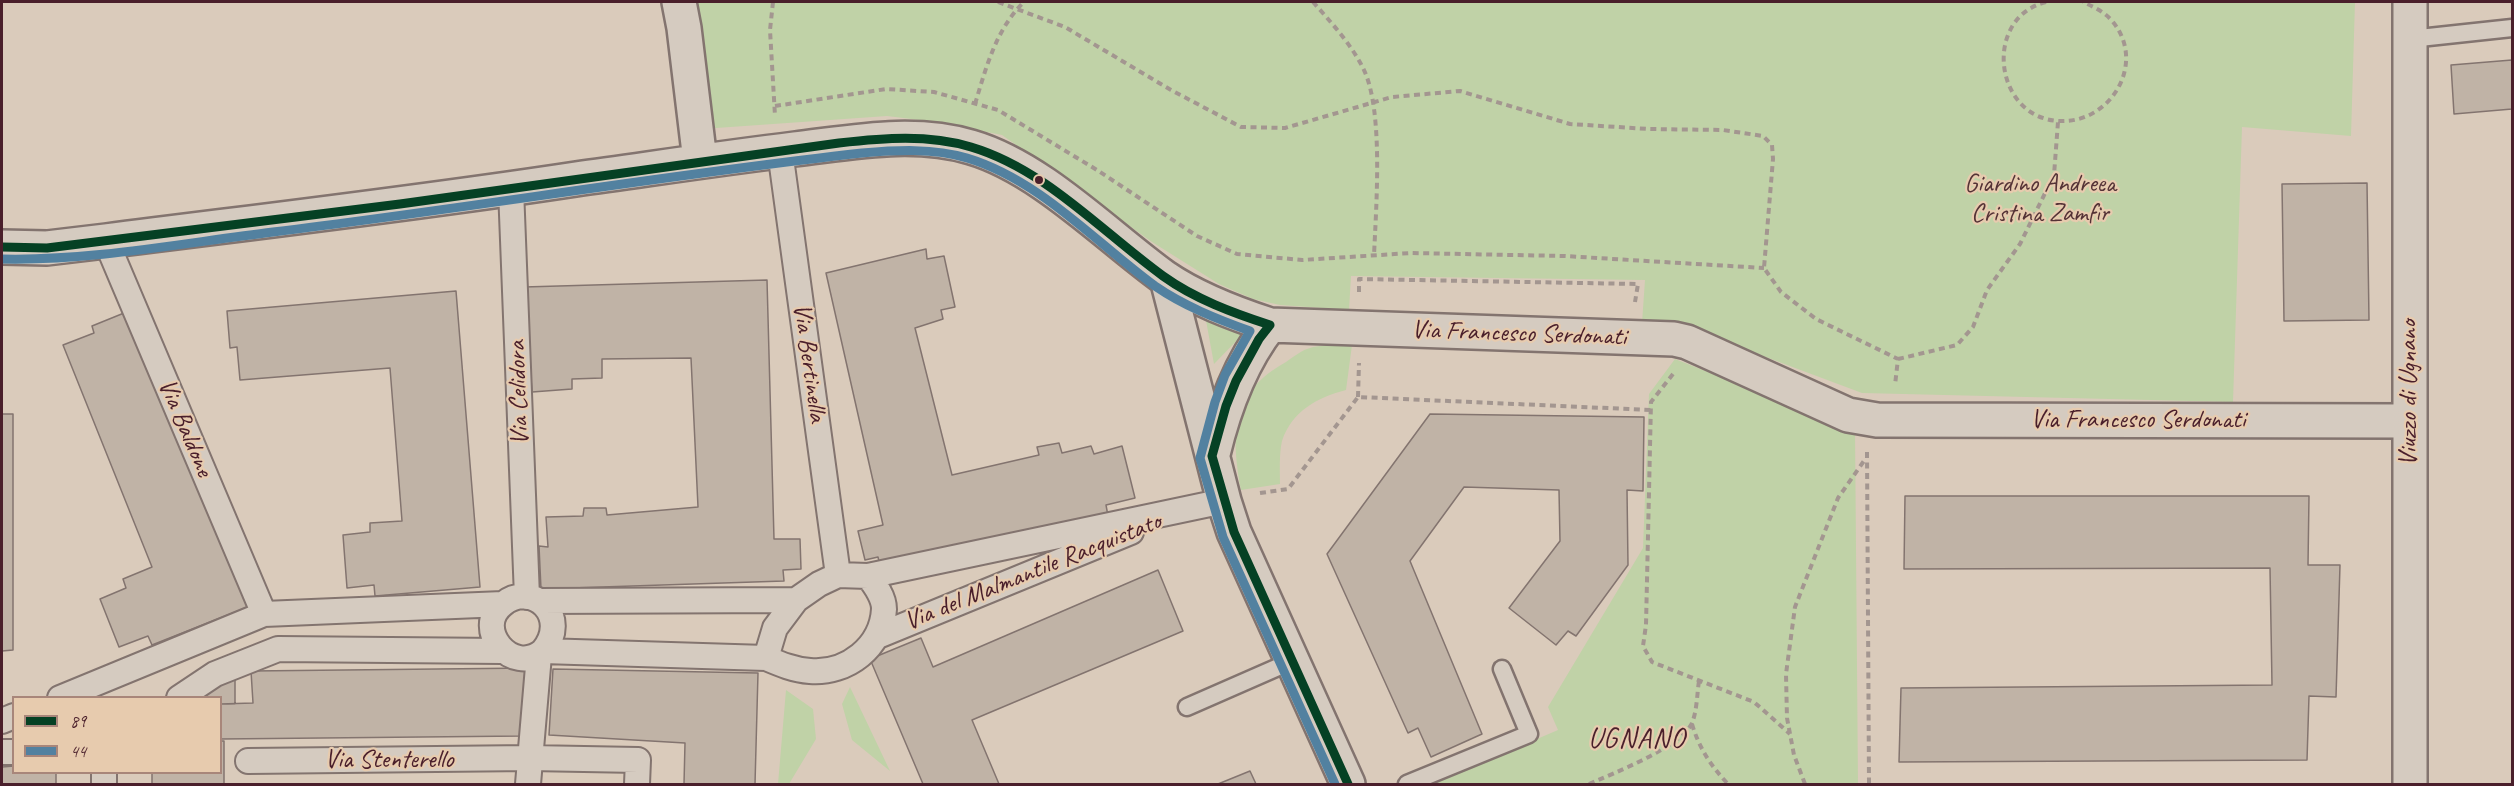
<!DOCTYPE html>
<style>
body{margin:0}
#map{position:relative;width:2514px;height:786px;overflow:hidden;background:#dacbbb;font-family:Caveat,sans-serif}
canvas{display:block}
.frame{position:absolute;inset:0;border:3px solid #4a1f2b;pointer-events:none}
.legend{position:absolute;left:12px;top:696px;width:210px;height:78px;box-sizing:border-box;background:#e7cbae;border:2px solid #a8867a;margin:0;padding:8px 10px;list-style:none;font-size:18px;color:#4a1f2b}
.legend li{display:flex;align-items:center;gap:12px;height:30px}
.legend b{width:30px;border:2px solid #a8867a}
</style>
<div id="map">
<canvas width="2514" height="786"></canvas>
<div class="frame"></div>
<ul class="legend">
<li><b style="height:8px;background:#054124"></b>89</li>
<li><b style="height:8px;background:#5281a0"></b>44</li>
</ul>
</div>
<script>
const ctx = document.querySelector('canvas').getContext('2d');
ctx.lineJoin = 'round';
function paint(path, color) { ctx.fillStyle = color; ctx.fill(path, 'evenodd'); }
function strokePath(path, color, width, dash) { ctx.strokeStyle = color; ctx.lineWidth = width; ctx.lineCap = dash ? 'butt' : 'round'; ctx.setLineDash(dash || []); ctx.stroke(path); }
function drawText(font, color, halo, rows, align = 'center') {
  ctx.font = font + ' Caveat,sans-serif'; ctx.lineWidth = 4.5; ctx.setLineDash([]); ctx.textBaseline = 'middle'; ctx.strokeStyle = halo; ctx.fillStyle = color; for (const [text, x, y, turn = 0] of rows) {
    ctx.save(); ctx.translate(x, y); ctx.rotate((+turn || 0) * Math.PI / 180); ctx.textAlign = isNaN(turn) ? turn : align; if (halo) ctx.strokeText(text, 0, 0); ctx.fillText(text, 0, 0); ctx.restore();
  }
}
const green = new Path2D(`
 M 689,2 L 2355,2 L 2351,136 L 2242,127 L 2233,402 L 1862,393 L 1683,326 L 1642,323 L 1645,280 L 1351,276 L 1349,310 L 1280,305 L 1253,299 L 1219,284 L 1152,242 L 1002,135 L 936,122 L 887,116 L 702,129 Z
 M 1205,315 L 1244,333 L 1214,364 Z
 M 1352,345 L 1346,390 C 1318,397 1292,411 1282,441 C 1279,454 1280,471 1280,484 L 1241,490 C 1231,433 1230,393 1286,362 C 1293,357 1302,350 1310,348 C 1322,344 1340,346 1352,345 Z
 M 1675,359 L 1855,430 L 1858,784 L 1432,784 L 1558,730 L 1548,707 L 1643,548 L 1649,394 Z
 M 850,687 L 890,771 L 852,740 L 842,704 Z
 M 786,690 L 813,709 L 816,739 L 789,784 L 778,784 Z`);
const building = new Path2D(`
 M 2512,60 L 2512,109 L 2454,114 L 2451,65 Z
 M 2367,183 L 2369,320 L 2284,321 L 2282,184 Z
 M 926,249 L 927,259 L 944,256 L 955,307 L 941,310 L 943,319 L 915,328 L 952,475 L 1039,455 L 1037,447 L 1059,443 L 1062,453 L 1091,446 L 1094,454 L 1122,446 L 1135,498 L 1106,505 L 1108,516 L 880,566 L 878,557 L 865,560 L 858,531 L 883,525 L 826,273 Z
 M 767,280 L 774,539 L 800,539 L 801,569 L 783,570 L 784,581 L 541,589 L 539,546 L 548,547 L 546,517 L 583,516 L 584,508 L 606,508 L 607,515 L 698,507 L 691,358 L 602,359 L 602,378 L 572,379 L 572,389 L 532,392 L 524,287 Z
 M 456,291 L 480,587 L 375,596 L 374,585 L 347,588 L 343,535 L 370,532 L 370,523 L 402,521 L 390,368 L 240,380 L 237,347 L 230,348 L 227,311 Z
 M 129,311 L 248,607 L 152,645 L 148,636 L 119,647 L 100,599 L 126,588 L 123,579 L 152,567 L 63,345 L 94,333 L 92,326 Z
 M 2,414 L 13,414 L 13,650 L 2,651 Z
 M 1430,414 L 1644,417 L 1643,491 L 1627,490 L 1628,565 L 1576,636 L 1568,631 L 1556,645 L 1509,608 L 1560,541 L 1559,490 L 1464,487 L 1410,561 L 1482,734 L 1431,757 L 1418,728 L 1408,733 L 1327,554 Z
 M 1905,496 L 2309,496 L 2308,565 L 2340,565 L 2336,697 L 2309,696 L 2307,760 L 1899,762 L 1901,688 L 2272,685 L 2270,568 L 1904,569 Z
 M 1158,570 L 1183,631 L 972,720 L 999,784 L 923,784 L 870,659 L 921,638 L 933,667 Z
 M 531,668 L 522,736 L 221,739 L 220,704 L 253,703 L 251,671 Z
 M 553,669 L 758,673 L 755,784 L 684,784 L 685,743 L 549,735 Z
 M 235,673 L 235,704 L 220,704 L 220,698 L 199,698 Z
 M 220,741 L 224,741 L 224,784 L 152,784 L 152,772 L 220,772 Z
 M 14,766 L 14,772 L 56,772 L 56,784 L 2,784 L 2,767 Z
 M 1250,771 L 1256,784 L 1218,784 Z`);
const path = new Path2D(`
 M 773,2 L 770,30 L 775,116
 M 998,2 L 1065,27 L 1171,90 L 1241,127 L 1285,128 L 1392,97 L 1460,91 L 1570,124 L 1649,129 L 1723,130 L 1763,136 L 1772,145 L 1773,159 L 1764,268 L 1781,292 L 1816,319 L 1898,359 L 1895,385
 M 1313,2 C 1330,21 1351,44 1363,68 C 1384,109 1376,207 1374,256
 M 2046,2 C 1982,18 1994,118 2059,121 C 2110,124 2147,64 2113,22 C 2105,12 2094,7 2083,2
 M 975,104 C 986,68 996,29 1024,2
 M 775,106 L 886,89 L 934,92 L 998,110 L 1097,170 L 1197,236 L 1237,254 L 1302,260 L 1411,253 L 1564,256 L 1764,268
 M 1359,292 L 1359,279 L 1638,284 L 1635,302
 M 1898,359 L 1957,345 L 1973,327 L 1987,290 L 2020,244 L 2054,175 L 2058,122
 M 1673,374 L 1651,402 L 1646,625 L 1643,646 L 1652,662 L 1754,702 L 1790,734
 M 1358,397 L 1359,363
 M 1867,452 L 1869,784
 M 1260,493 L 1288,489 L 1358,397 L 1651,410
 M 1692,724 C 1699,748 1711,766 1728,784
 M 1589,784 C 1614,773 1681,747 1692,723 C 1697,711 1697,694 1699,681
 M 1805,784 L 1794,755 L 1787,718 L 1786,674 L 1795,607 L 1838,498 L 1866,458`);
const service = new Path2D(`
 M 2410,39 L 2512,28
 M 1187,707 L 1292,661
 M 1407,784 L 1529,734 L 1502,669`);
const pedestrian = new Path2D(`
 M 780,151 L 838,575
 M 511,189 L 527,597
 M 106,241 L 264,614
 M 868,576 C 875,585 884,597 884,609 C 882,647 847,674 810,671 C 794,670 780,664 766,658 L 775,628 L 796,600 L 819,584 L 838,575 L 868,576 L 1224,501
 M 539,601 L 796,600
 M 878,636 L 1131,532
 M 543,651 C 571,617 533,580 503,604 C 472,628 512,677 543,651 L 766,658
 M 60,698 L 264,614 L 503,604
 M 179,698 L 215,674 L 278,649 L 502,651
 M 2,721 L 14,716
 M 2,752 L 14,752
 M 248,761 L 530,758 L 638,760 L 637,784
 M 104,772 L 104,784
 M 528,784 L 539,655`);
const minor = new Path2D(`
 M 679,2 L 684,28 L 700,161
 M 2,247 L 47,248 L 106,241 C 263,221 419,203 576,179 C 649,169 721,158 795,149 C 854,142 913,130 971,147 C 1040,167 1106,235 1164,277 C 1196,299 1233,313 1270,325 L 1674,339 L 1687,342 L 1848,415 L 1877,420 L 2409,421
 M 1167,279 L 1224,501 L 1234,532 L 1348,784
 M 1213,454 C 1224,408 1240,363 1270,325
 M 2410,784 L 2410,2`);
const bus1 = new Path2D(`
 M 2,247 L 47,248 L 400,204 L 839,143 C 883,138 928,134 971,147 C 1045,169 1101,231 1163,276 C 1195,299 1233,313 1270,325
 M 1270,325 L 1259,339 L 1236,381 L 1226,406 L 1212,456 L 1234,532 L 1348,784`);
const bus2 = new Path2D(`
 M 2,259 C 92,261 183,243 273,232 C 470,208 665,175 862,153 C 897,150 933,148 967,158 C 1040,180 1095,242 1155,286 C 1184,306 1217,319 1250,331 L 1225,375 L 1215,402 L 1200,458 L 1223,537 L 1335,784`);
const markers = [
 [1039,180,5,"#4a1f2b"]
];
const parkNames = [
 ["Giardino Andreea",2040,184],
 ["Cristina Zamfir",2040,214]
];
const streetNames = [
 ["Via Francesco Serdonati",1519,334,2],
 ["Via Bertinella",809,363,82],
 ["Via Celidora",519,393,-92],
 ["Viuzzo di Ugnano",2409,393,-90],
 ["Via Francesco Serdonati",2138,420],
 ["Via Baldone",185,428,67],
 ["Via del Malmantile Racquistato",1033,572,-22],
 ["Via Stenterello",389,760]
];
const quarterNames = [
 ["UGNANO",1637,740]
];
paint(green, '#c0d2a7');
paint(building, '#c0b3a6');
strokePath(building, '#83746f', 1.5);
strokePath(service, '#83746f', 21);
strokePath(pedestrian, '#83746f', 28);
strokePath(minor, '#83746f', 38);
strokePath(path, '#a39690', 4, [6, 4.5]);
strokePath(service, '#d5cbc0', 16);
strokePath(pedestrian, '#d5cbc0', 24);
strokePath(minor, '#d5cbc0', 33);
strokePath(bus1, '#054124', 9);
strokePath(bus2, '#5281a0', 9);
for (const [x, y, r, color] of markers) { const dot = new Path2D(); dot.arc(x, y, r, 0, 2 * Math.PI); ctx.fillStyle = color; ctx.fill(dot); strokePath(dot, '#e7cbae', 2); }
drawText('26px', '#543236', '#e7cbae', parkNames);
drawText('26px', '#4a1f2b', '#e7cbae', streetNames);
ctx.letterSpacing = '1.5px';
drawText('28px', '#4a1f2b', '#e7cbae', quarterNames);
ctx.letterSpacing = '0px';
</script>
